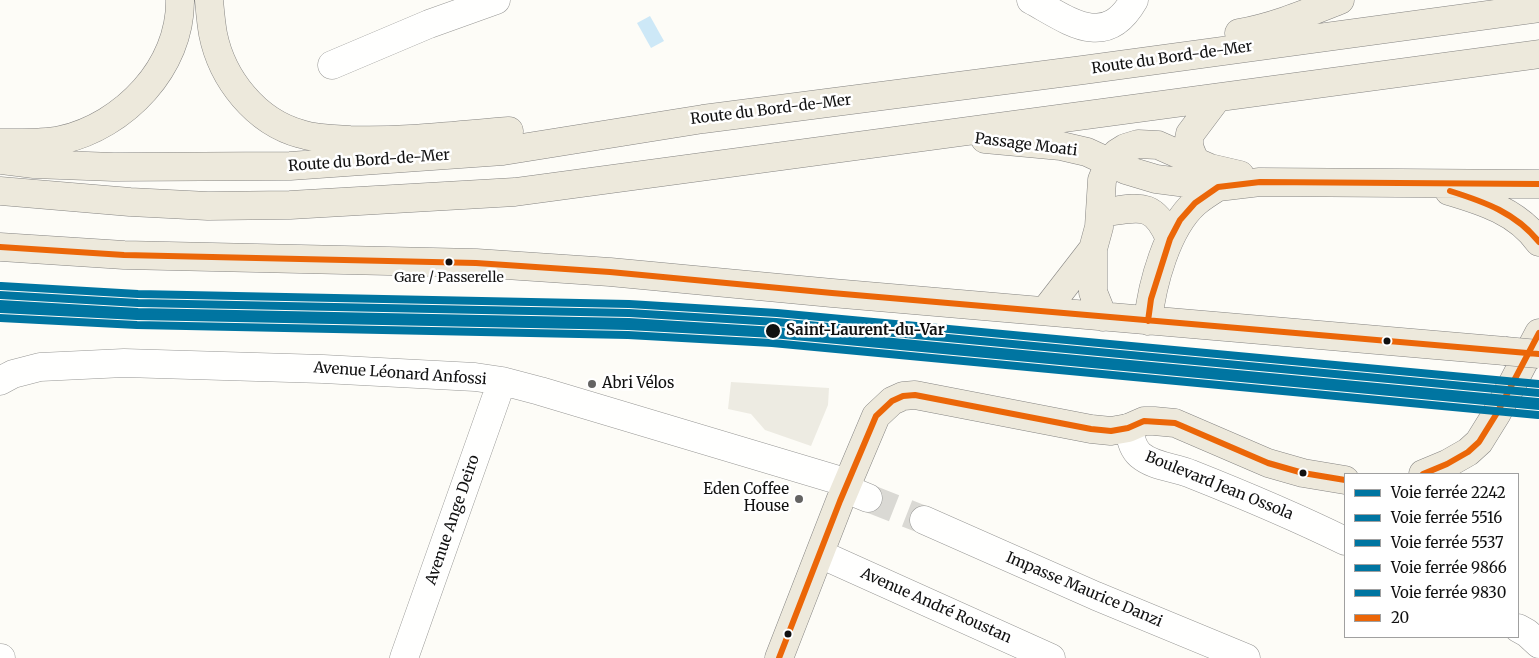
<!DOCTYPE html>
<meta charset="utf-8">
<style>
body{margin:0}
#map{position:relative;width:1539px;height:658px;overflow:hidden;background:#fdfcf7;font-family:Merriweather,serif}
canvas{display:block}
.legend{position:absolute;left:1344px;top:473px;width:175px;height:165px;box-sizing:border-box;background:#fff;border:1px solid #a0a0a0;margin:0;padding:6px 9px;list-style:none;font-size:15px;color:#111}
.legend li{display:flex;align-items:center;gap:10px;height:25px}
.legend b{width:25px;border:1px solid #a0a0a0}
</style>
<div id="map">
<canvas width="1539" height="658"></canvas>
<ul class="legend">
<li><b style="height:6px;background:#0075a1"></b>Voie ferrée 2242</li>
<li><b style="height:6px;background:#0075a1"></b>Voie ferrée 5516</li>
<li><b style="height:6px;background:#0075a1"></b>Voie ferrée 5537</li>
<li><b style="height:6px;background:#0075a1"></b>Voie ferrée 9866</li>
<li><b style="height:6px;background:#0075a1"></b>Voie ferrée 9830</li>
<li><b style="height:6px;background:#eb6608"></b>20</li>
</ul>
</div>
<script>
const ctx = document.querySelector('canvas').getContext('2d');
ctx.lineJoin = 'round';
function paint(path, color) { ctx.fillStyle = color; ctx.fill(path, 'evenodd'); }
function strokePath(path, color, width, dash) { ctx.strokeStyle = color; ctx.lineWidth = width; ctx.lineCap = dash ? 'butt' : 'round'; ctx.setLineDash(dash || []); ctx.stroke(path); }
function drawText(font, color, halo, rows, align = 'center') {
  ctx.font = font + ' Merriweather,serif'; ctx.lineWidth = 5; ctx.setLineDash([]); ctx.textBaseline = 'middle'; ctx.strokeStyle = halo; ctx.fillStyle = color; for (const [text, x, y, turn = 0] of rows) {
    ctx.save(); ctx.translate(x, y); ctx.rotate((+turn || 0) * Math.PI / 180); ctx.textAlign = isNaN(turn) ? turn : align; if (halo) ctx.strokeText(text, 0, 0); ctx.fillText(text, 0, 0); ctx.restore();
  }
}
const plaza = new Path2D(`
 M 731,382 L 829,388 L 828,405 L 811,446 L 765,430 L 751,414 L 728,409 Z`);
const water = new Path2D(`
 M 650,16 L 664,41 L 651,48 L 637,23 Z`);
const minorTunnel = new Path2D(`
 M 868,498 L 924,520`);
const minor = new Path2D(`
 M 1031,0 C 1068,20 1105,51 1134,0
 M 332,65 L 429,24 L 496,0
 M 0,381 L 13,374 L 40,367 L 124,363 L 323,369 L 475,377 L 502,381 L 540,391 L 848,483
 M 1128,428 C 1131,438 1132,448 1140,455 C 1154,467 1175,467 1191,474 C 1244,495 1294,516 1345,541
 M 846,489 L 868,498
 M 924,520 L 1096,596 L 1246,658
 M 820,554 L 1051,658
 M 1518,628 L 1527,633 L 1539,644
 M 0,658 L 1,658
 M 404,658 L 502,381`);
const major = new Path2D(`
 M 209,0 C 210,11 211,23 213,34 C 222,79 256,122 301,134 C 317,139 334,139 350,140 C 403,142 457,135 509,131
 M 1239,33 C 1274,27 1307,13 1340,0
 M 985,139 L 1061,146 L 1087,152 L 1126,170 L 1156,179 L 1218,187 L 1260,182 L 1539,184
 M 0,143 C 20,143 42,144 61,140 C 124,126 181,67 180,0
 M 0,160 L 34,164 L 114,167 L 290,166 L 503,151 L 703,119 L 1083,70 L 1539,8
 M 1196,162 C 1191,153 1187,145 1190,134 L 1217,98
 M 0,191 L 130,202 L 208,206 L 290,205 L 515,192 L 1539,54
 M 1449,191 C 1483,201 1518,212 1539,242
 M 1101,213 C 1137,208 1153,199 1170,239
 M 0,247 L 124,255 L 476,263 L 610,272 L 832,293 L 1505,351
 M 1045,311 L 1093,249
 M 1103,317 L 1093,292 L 1093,249 L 1099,227 L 1102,180 L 1109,163 L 1117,153 L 1125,148 L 1138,144 L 1158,145 L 1210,168 L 1240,175
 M 1148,321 C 1152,284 1167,228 1195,203 C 1202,197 1210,192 1218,187
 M 1423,474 L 1447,464 L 1468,452 L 1479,442 L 1497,413 L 1539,333
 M 779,658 L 840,501 L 876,416 L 892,401 L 903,396 L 915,395 L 1091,429 L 1111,431 L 1128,428 L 1144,421 L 1154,421 L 1175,423 L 1268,463 L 1303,473 L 1345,480`);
const majorBridge = new Path2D(`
 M 1505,351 L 1539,354`);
const bus1 = new Path2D(`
 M 1450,191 C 1485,202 1516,213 1539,242
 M 0,247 L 124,255 L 476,263 L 610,272 L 832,293 L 1539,354
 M 1148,321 L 1151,299 L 1170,239 L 1180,220 L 1195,203 L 1218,187 L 1260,182 L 1539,184
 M 1423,474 L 1447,464 L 1468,452 L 1479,442 L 1497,413 L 1539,333
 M 779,658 L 840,501 L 876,416 L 892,401 L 903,396 L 915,395 L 1091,429 L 1111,431 L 1128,428 L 1144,421 L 1175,423 L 1268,463 L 1303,473 L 1345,480`);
const rail1 = new Path2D(`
 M 0,295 L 138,303 L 629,313 L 776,322 L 1539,393`);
const rail2 = new Path2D(`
 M 0,304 L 138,312 L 629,322 L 775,331 L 1538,402`);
const rail3 = new Path2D(`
 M 0,309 L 137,316 L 628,326 L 773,334 L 1539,406`);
const rail4 = new Path2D(`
 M 1,286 L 138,294 L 629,304 L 777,313 L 1539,384`);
const rail5 = new Path2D(`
 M 0,318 L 137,325 L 628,335 L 772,343 L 1538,415`);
const markers = [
 [449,262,4.5,"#111"],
 [773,331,8,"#111"],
 [1387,341,4.5,"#111"],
 [592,384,5,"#646362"],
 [1303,473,4.5,"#111"],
 [799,499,5,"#646362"],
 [788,634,4.5,"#111"]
];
const busNames = [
 ["Gare / Passerelle",449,278]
];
const streetNames = [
 ["Route du Bord-de-Mer",1172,58,-8],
 ["Route du Bord-de-Mer",771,110,-7],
 ["Passage Moati",1026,145,7],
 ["Route du Bord-de-Mer",369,161,-4],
 ["Avenue Léonard Anfossi",400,374,4],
 ["Boulevard Jean Ossola",1219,486,22],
 ["Avenue Ange Deiro",453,520,-71],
 ["Impasse Maurice Danzi",1084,590,23],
 ["Avenue André Roustan",936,606,24]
];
const stopNames = [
 ["Saint-Laurent-du-Var",786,331]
];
const poiNames = [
 ["Abri Vélos",602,384],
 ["Eden Coffee",789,490,"right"],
 ["House",789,507,"right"]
];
paint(plaza, '#edebe2');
paint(water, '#cde8f7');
strokePath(minorTunnel, '#dad9d4', 28, [28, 14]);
strokePath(minor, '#979795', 29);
strokePath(major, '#858482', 29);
strokePath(minor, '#fffffe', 28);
strokePath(major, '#ede9dc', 28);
strokePath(majorBridge, '#858482', 29, []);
strokePath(majorBridge, '#ede9dc', 28);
strokePath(bus1, '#eb6608', 6);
strokePath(rail1, '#0075a1', 8);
strokePath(rail2, '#0075a1', 8);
strokePath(rail3, '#0075a1', 8);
strokePath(rail4, '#0075a1', 8);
strokePath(rail5, '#0075a1', 8);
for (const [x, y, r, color] of markers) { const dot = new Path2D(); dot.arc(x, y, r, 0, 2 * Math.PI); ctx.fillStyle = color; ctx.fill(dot); strokePath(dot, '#fff', 2); }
drawText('14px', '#111', '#fff', busNames);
drawText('15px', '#111', '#fff', streetNames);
drawText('bold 15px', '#111', '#fff', stopNames, 'left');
drawText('15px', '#111', '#fff', poiNames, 'left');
</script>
